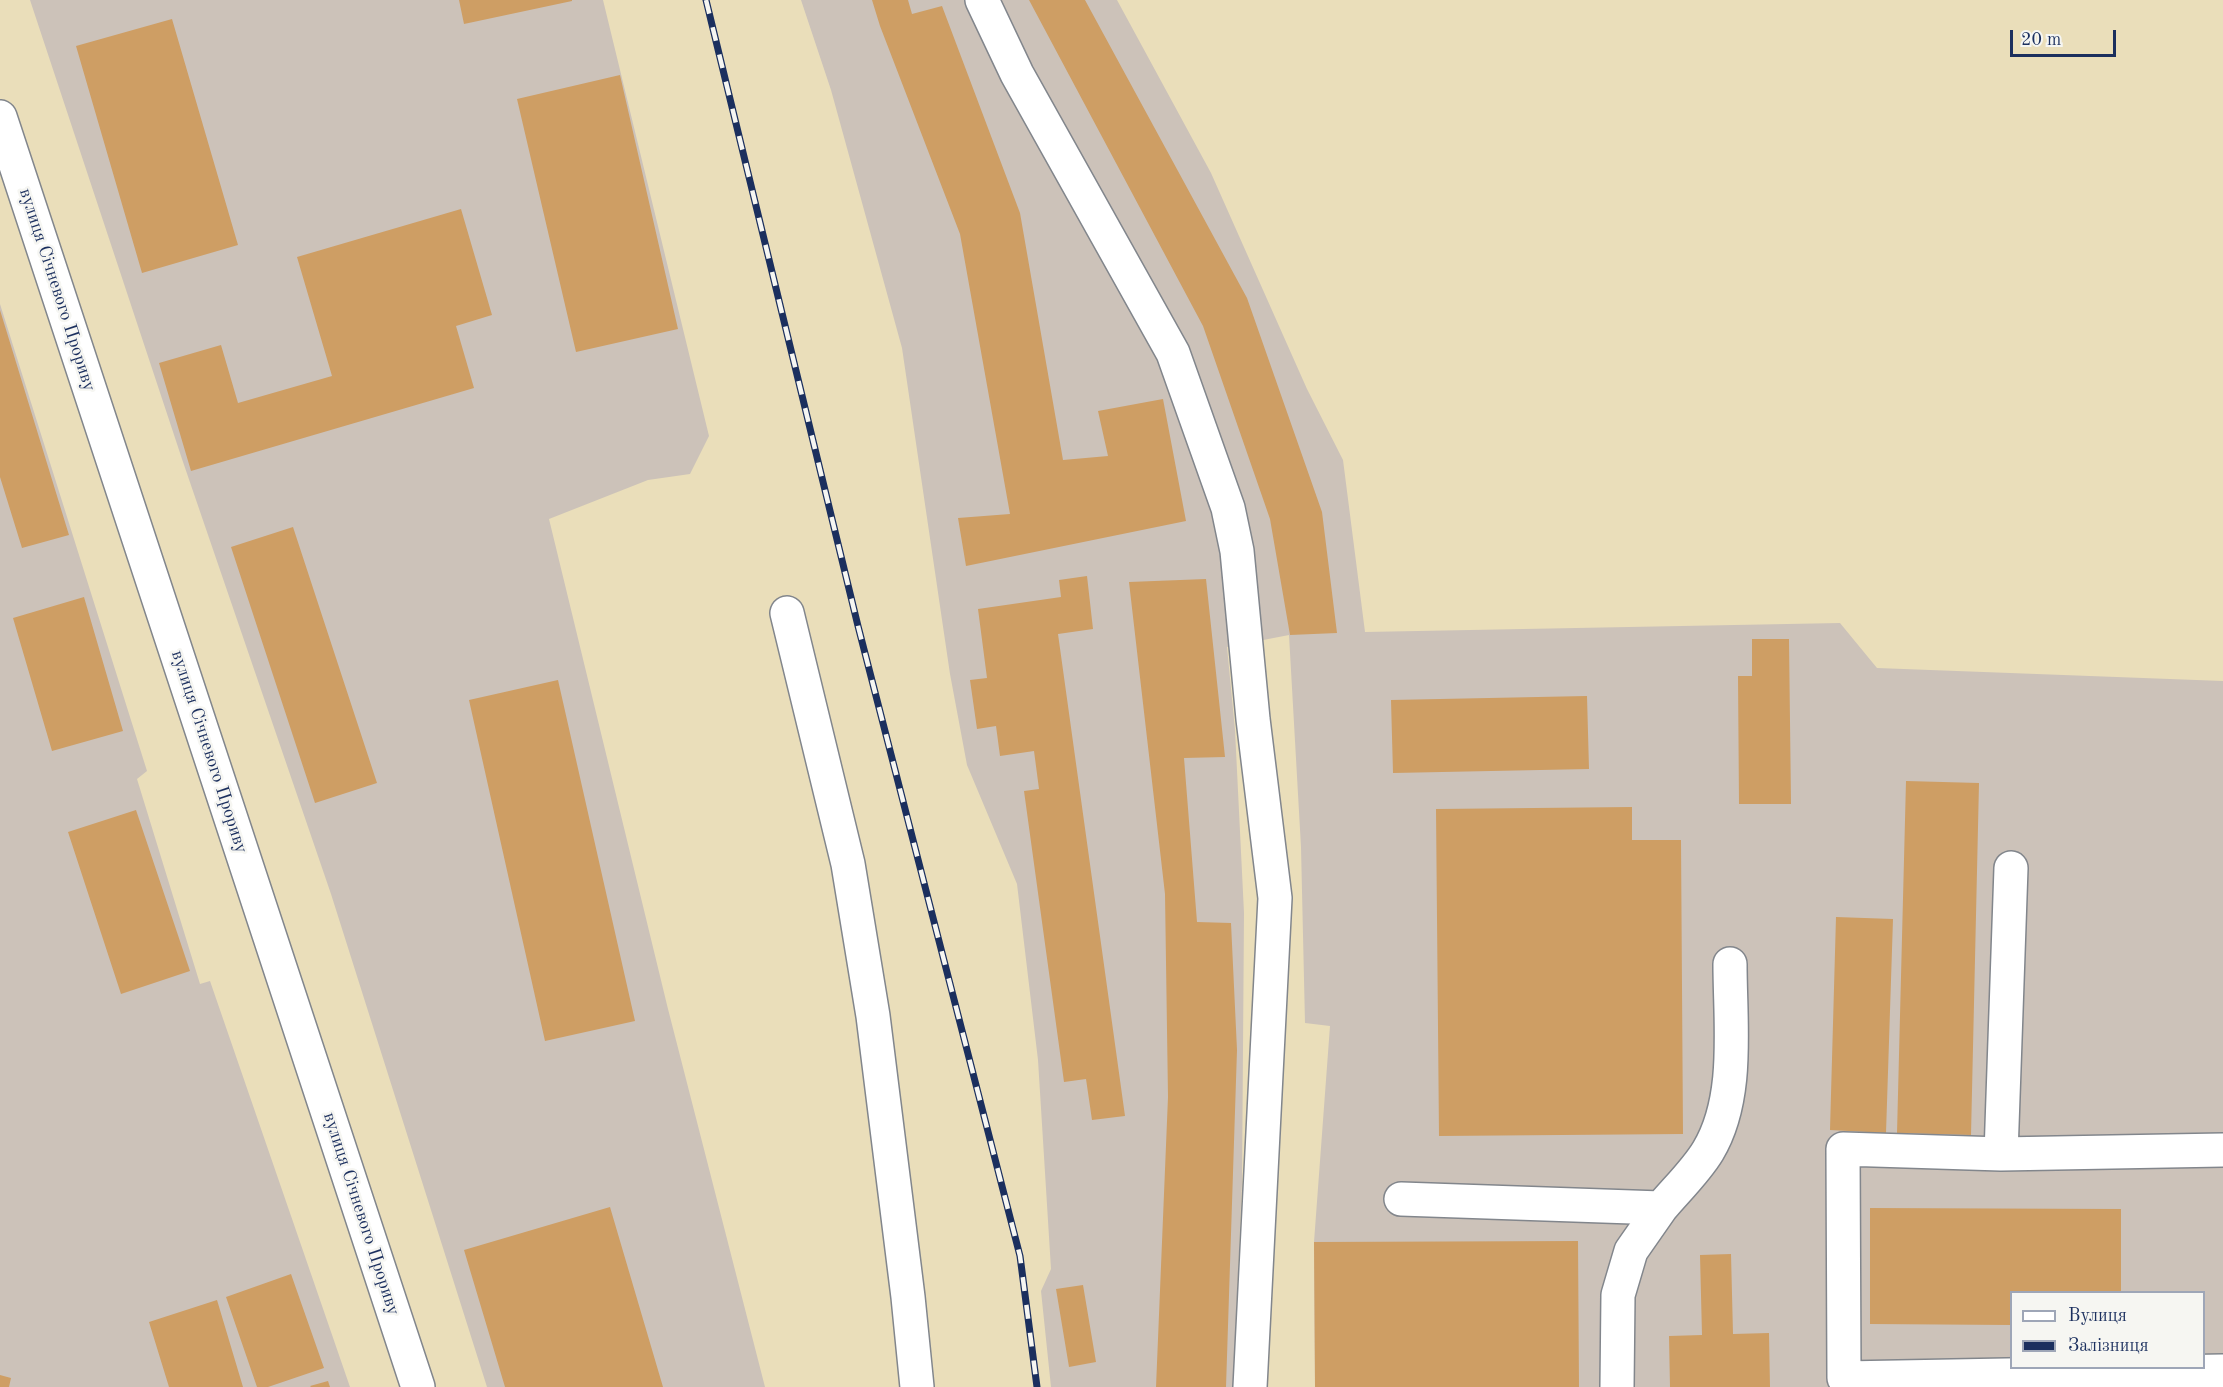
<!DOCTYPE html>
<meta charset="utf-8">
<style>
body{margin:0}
#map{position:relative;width:2223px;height:1387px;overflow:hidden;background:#eadeba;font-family:"Old Standard TT",serif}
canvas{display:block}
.legend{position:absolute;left:2010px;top:1291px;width:195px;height:78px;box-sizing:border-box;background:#f6f6f2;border:2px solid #9ea6b7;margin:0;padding:8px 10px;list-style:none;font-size:18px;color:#1b2f5e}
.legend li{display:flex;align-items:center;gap:12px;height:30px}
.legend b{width:30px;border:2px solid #9ea6b7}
.scale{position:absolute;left:2010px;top:30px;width:106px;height:27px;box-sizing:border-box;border:3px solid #1b2f5e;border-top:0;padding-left:8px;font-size:18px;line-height:21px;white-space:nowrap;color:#1b2f5e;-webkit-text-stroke:4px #f6f6f2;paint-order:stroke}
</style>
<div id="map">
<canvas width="2223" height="1387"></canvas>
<ul class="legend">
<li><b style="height:8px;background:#fff"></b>Вулиця</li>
<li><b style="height:8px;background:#1b2f5e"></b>Залізниця</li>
</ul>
<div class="scale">20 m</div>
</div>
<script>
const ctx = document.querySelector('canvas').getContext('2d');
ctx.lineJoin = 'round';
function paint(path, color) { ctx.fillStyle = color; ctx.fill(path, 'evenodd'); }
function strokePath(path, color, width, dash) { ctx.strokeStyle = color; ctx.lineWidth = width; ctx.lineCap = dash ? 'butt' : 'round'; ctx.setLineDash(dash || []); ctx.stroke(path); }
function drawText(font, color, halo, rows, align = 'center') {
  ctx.font = font + ' "Old Standard TT",serif'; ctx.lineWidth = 5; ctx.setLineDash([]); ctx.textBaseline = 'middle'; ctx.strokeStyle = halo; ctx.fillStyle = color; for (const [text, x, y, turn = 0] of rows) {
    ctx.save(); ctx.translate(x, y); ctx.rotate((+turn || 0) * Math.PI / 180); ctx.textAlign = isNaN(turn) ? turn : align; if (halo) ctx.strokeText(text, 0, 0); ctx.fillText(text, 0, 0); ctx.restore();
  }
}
const industrial = new Path2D(`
 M 30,0 L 603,0 L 709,436 L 690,474 L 648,480 L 549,519 L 668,1009 L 765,1387 L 487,1387 L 331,894 L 182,459 Z
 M 801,0 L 1117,0 L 1211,173 L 1307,389 L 1343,460 L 1365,632 L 1840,623 L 1877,668 L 2223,681 L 2223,1387 L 1315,1387 L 1314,1242 L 1330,1026 L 1305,1023 L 1301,847 L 1289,635 L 1227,647 L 1235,730 L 1244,913 L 1242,1183 L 1233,1387 L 1051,1387 L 1041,1291 L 1051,1269 L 1038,1060 L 1017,884 L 967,765 L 950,674 L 902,348 L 831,90 ZM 2012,1292 L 2204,1292 L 2204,1368 L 2012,1368 Z
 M 0,304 L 147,771 L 137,779 L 200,984 L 210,981 L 350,1387 L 0,1387 Z`);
const building = new Path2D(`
 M 459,0 L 572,0 L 572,1 L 464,24 Z
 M 872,0 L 908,0 L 912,14 L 942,6 L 1020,213 L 1063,460 L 1108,456 L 1098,411 L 1163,399 L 1186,521 L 966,566 L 958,518 L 1010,514 L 960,234 L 880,26 Z
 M 1029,0 L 1085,0 L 1247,298 L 1322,512 L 1337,633 L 1290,635 L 1270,519 L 1203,326 Z
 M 172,19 L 238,245 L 142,273 L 76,46 Z
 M 620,75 L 678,329 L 576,352 L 517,99 Z
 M 461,209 L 492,315 L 456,326 L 474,388 L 191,471 L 159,363 L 221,345 L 238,403 L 332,376 L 297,257 Z
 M 0,310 L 69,535 L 22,548 L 0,477 Z
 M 293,527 L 377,783 L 315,803 L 231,547 Z
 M 1087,576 L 1093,629 L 1058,634 L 1125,1116 L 1092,1120 L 1086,1079 L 1064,1082 L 1024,791 L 1039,789 L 1034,751 L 1000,756 L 996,726 L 977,729 L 970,680 L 987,678 L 978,609 L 1061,597 L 1059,580 Z
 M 1206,579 L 1225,757 L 1184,758 L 1197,922 L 1231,923 L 1237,1050 L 1226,1387 L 1156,1387 L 1168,1097 L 1165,894 L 1129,582 Z
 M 84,597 L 123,731 L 52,751 L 13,618 Z
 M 1752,639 L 1789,639 L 1791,804 L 1739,804 L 1738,676 L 1752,676 Z
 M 558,680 L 635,1021 L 545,1041 L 469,700 Z
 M 1587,696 L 1589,769 L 1393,773 L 1391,700 Z
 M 1906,781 L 1979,783 L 1971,1135 L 1897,1133 Z
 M 1632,807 L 1632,840 L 1681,840 L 1683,1134 L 1439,1136 L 1436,809 Z
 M 136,810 L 190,971 L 121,994 L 68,832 Z
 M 1836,917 L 1893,919 L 1886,1133 L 1830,1130 Z
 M 610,1207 L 663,1387 L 505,1387 L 464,1250 Z
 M 1870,1208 L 2121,1209 L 2121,1292 L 2012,1292 L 2012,1325 L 1870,1324 Z
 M 1578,1241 L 1579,1387 L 1315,1387 L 1314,1242 Z
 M 1731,1254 L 1733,1334 L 1769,1333 L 1770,1387 L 1670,1387 L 1669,1336 L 1702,1335 L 1700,1255 Z
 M 291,1274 L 324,1368 L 268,1387 L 257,1387 L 226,1297 Z
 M 1083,1285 L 1096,1362 L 1069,1367 L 1056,1289 Z
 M 217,1300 L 243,1387 L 169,1387 L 149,1322 Z
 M 0,1375 L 11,1378 L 9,1387 L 0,1387 Z
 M 328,1381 L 330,1387 L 311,1387 L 310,1386 Z`);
const minor = new Path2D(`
 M 982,0 L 1017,74 L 1173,353 L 1228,508 L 1237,551 L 1253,719 L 1275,898 L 1250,1387
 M 0,117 L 418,1387
 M 787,613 L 848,864 L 873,1016 L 908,1297 L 917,1387
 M 2223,1150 L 2001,1154 L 1843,1149 L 1844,1378 L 2223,1371
 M 2001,1154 L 2011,868
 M 1401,1199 L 1661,1208 L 1631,1251 L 1618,1295 L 1617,1387
 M 1661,1208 C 1676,1190 1696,1171 1708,1151 C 1740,1098 1730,1024 1730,964`);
const rail = new Path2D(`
 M 706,0 L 858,626 L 1020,1256 L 1037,1387`);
const streetNames = [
 ["вулиця Січневого Прориву",57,290,72],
 ["вулиця Січневого Прориву",209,752,72],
 ["вулиця Січневого Прориву",361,1214,72]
];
paint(industrial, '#ccc2b9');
paint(building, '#ce9e64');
strokePath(minor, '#82868c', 36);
strokePath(minor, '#fff', 33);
strokePath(rail, '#1b2f5e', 7);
strokePath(rail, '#f6f6f2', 4.5, [14]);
drawText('18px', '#1b2f5e', '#f6f6f2', streetNames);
</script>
